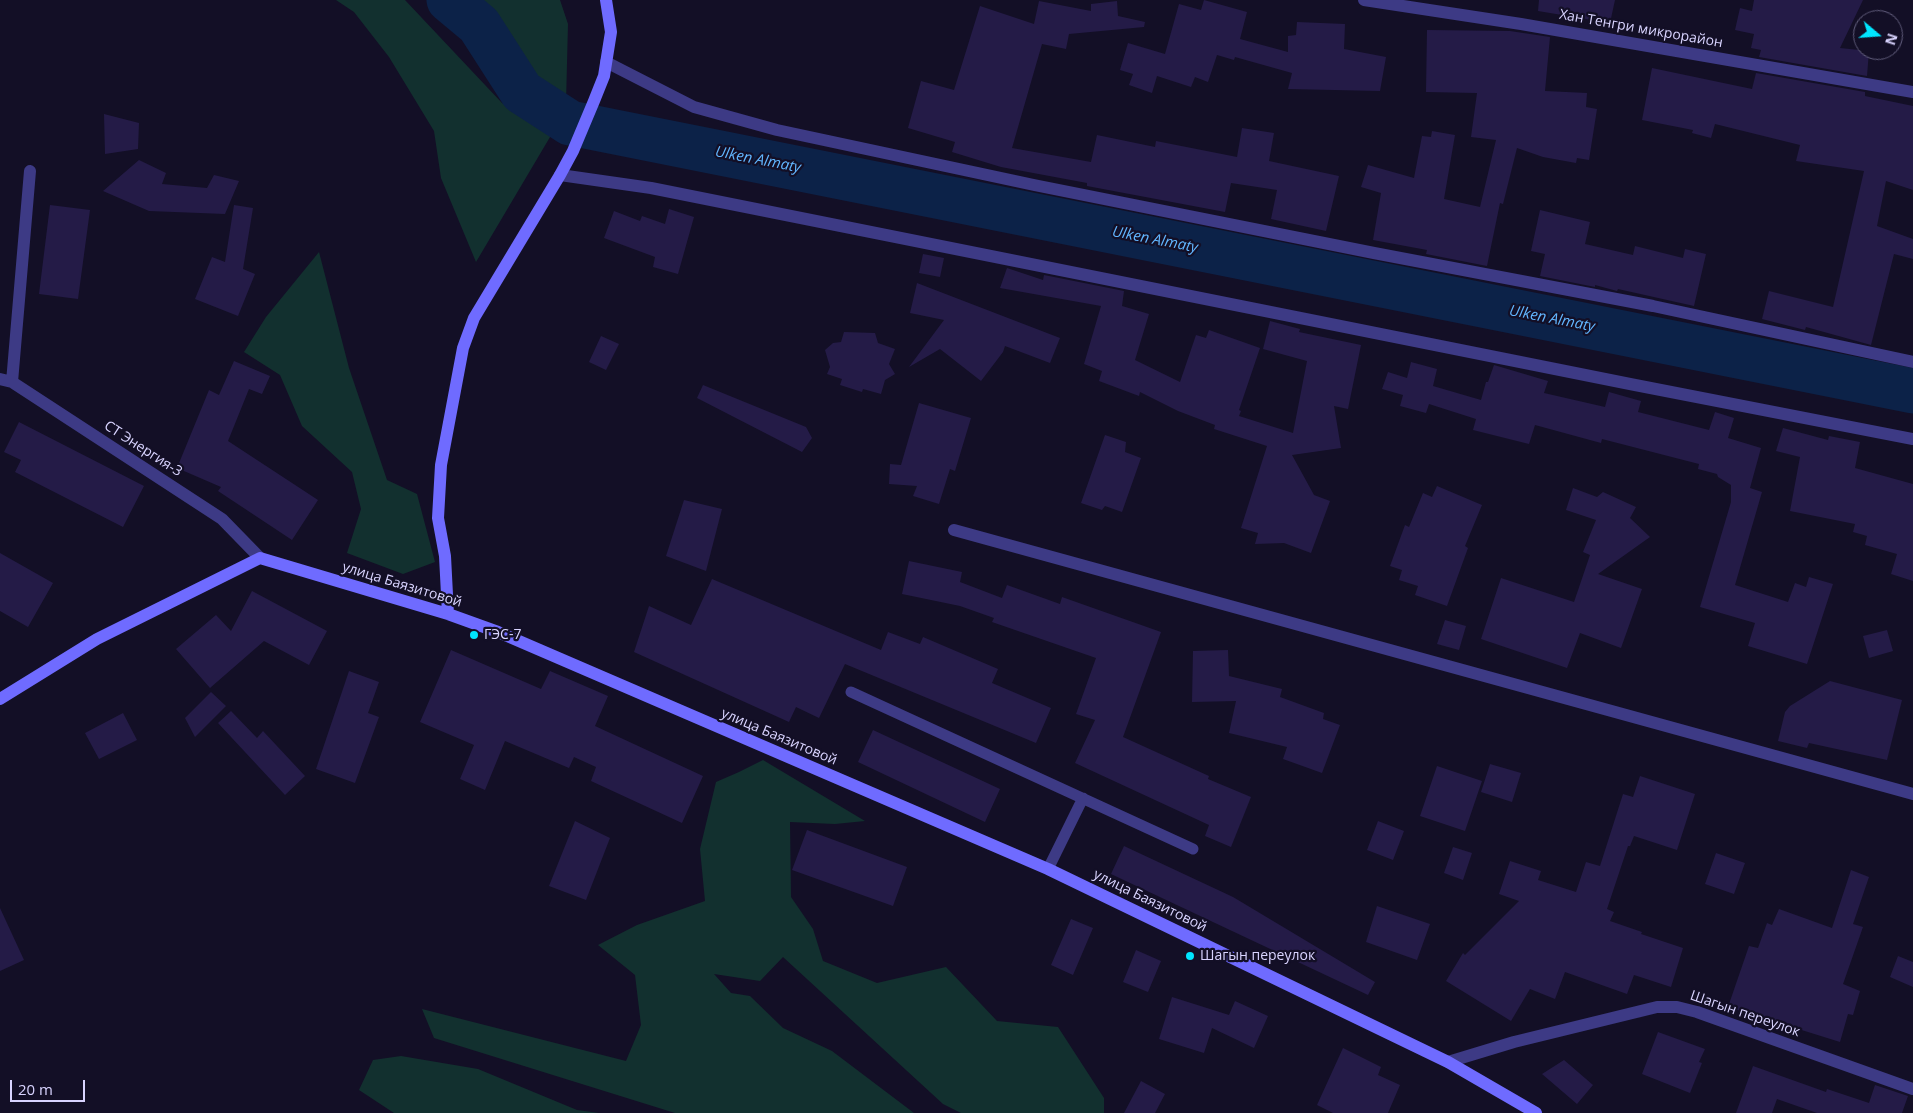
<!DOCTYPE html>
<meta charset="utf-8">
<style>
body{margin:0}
#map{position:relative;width:1913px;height:1113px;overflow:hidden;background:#130f26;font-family:"Open Sans",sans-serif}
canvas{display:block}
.north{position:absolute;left:1853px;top:10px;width:50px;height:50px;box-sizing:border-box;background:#130f26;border:1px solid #625e7d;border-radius:50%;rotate:108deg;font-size:14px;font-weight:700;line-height:20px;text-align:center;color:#d9d4ff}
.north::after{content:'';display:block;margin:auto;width:18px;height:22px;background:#00e5ff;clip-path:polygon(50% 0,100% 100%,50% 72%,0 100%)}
.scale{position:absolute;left:10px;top:1080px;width:75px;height:22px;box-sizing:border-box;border:2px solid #d9d4ff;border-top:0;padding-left:6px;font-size:15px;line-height:18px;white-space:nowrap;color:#d9d4ff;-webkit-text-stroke:4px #130f26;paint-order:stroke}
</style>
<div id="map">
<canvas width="1913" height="1113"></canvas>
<div class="north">N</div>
<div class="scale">20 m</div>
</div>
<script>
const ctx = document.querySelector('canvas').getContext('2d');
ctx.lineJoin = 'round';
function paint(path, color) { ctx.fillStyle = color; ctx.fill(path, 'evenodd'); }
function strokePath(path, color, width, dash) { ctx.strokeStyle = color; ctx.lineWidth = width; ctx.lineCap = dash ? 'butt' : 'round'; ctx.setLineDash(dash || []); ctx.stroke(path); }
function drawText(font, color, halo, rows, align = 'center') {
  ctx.font = font + ' "Open Sans",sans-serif'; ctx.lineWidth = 4.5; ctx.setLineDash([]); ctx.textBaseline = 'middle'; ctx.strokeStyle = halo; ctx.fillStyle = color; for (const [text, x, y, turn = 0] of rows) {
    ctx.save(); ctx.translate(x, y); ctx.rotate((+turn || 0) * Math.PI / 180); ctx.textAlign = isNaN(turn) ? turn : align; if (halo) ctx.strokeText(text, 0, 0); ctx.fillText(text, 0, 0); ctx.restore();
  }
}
const green = new Path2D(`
 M 336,0 L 405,0 L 502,103 L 553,132 L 476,262 L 441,178 L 434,131 L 389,57 L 354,12 Z
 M 478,0 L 560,0 L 568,24 L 566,103 L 514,53 Z
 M 319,252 L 349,368 L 387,480 L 417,494 L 435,562 L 403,574 L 347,553 L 361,509 L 352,472 L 302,426 L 280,375 L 244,352 L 266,317 Z
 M 763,760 L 865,821 L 835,824 L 790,822 L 791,897 L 813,929 L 823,961 L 877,983 L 946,967 L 997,1021 L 1058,1027 L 1104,1098 L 1104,1113 L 961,1113 L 943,1104 L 783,957 L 760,981 L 714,974 L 731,993 L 750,996 L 783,1028 L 832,1051 L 914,1113 L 675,1113 L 434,1038 L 422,1009 L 626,1061 L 641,1025 L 635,975 L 598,945 L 637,925 L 705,901 L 700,849 L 716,782 L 739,772 Z
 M 401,1056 L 478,1069 L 577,1110 L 599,1113 L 394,1113 L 359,1090 L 373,1060 Z`);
const river = new Path2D(`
 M 449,0 L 479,25 L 522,92 L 570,123 L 1913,391`);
const building = new Path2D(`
 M 1204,0 L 1247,12 L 1240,39 L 1288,52 L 1288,36 L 1296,35 L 1297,22 L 1345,24 L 1344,49 L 1386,57 L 1380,91 L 1288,89 L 1292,73 L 1235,57 L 1234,60 L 1217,55 L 1208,82 L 1195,77 L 1191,87 L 1157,76 L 1152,93 L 1129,85 L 1133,74 L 1120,70 L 1128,43 L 1165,54 L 1179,4 L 1201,10 Z
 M 1539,0 L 1615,0 L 1610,23 L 1538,11 Z
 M 1754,0 L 1863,0 L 1840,48 L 1869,51 L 1867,76 L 1759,57 L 1761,50 L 1751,48 L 1754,34 L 1735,30 L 1740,8 L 1752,11 Z
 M 1039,1 L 1091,11 L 1091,4 L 1117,1 L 1118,16 L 1145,22 L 1144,27 L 1069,34 L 1066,49 L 1042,44 L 1012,148 L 1091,162 L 1097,135 L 1155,147 L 1156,141 L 1237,157 L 1242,128 L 1274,133 L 1269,161 L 1339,176 L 1326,231 L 1271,219 L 1277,190 L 1231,183 L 1225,212 L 1087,186 L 1087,183 L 1001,167 L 952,152 L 955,142 L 908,128 L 921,81 L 954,90 L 980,6 L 1034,24 Z
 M 1427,30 L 1510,31 L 1550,37 L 1545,91 L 1587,93 L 1586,107 L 1597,109 L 1589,160 L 1577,158 L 1576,163 L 1543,157 L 1517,148 L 1503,204 L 1500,203 L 1487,266 L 1426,254 L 1427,250 L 1373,240 L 1381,193 L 1361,187 L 1368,165 L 1414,178 L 1422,136 L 1431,137 L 1432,131 L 1455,135 L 1444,199 L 1480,207 L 1496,140 L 1471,137 L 1477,93 L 1426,92 Z
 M 1652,68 L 1752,89 L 1756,73 L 1865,92 L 1865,96 L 1913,106 L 1913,190 L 1886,181 L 1877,226 L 1913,239 L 1913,259 L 1894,254 L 1871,345 L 1806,327 L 1805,330 L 1762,319 L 1769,291 L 1833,307 L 1864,171 L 1796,161 L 1800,145 L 1715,124 L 1711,138 L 1692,133 L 1693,130 L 1642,120 Z
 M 104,114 L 139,123 L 138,149 L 105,154 Z
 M 139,160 L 166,173 L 162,184 L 207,188 L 214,175 L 239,181 L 225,214 L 149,211 L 103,191 Z
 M 50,205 L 90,210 L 78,299 L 39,294 Z
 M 234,205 L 253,208 L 243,269 L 255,274 L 238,316 L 195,299 L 212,257 L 225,262 Z
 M 669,209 L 694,217 L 678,274 L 653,267 L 655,257 L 604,238 L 614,211 L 640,221 L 642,216 L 665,224 Z
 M 1540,210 L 1590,222 L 1585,244 L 1633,255 L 1635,246 L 1683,258 L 1685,249 L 1706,254 L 1694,306 L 1618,289 L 1617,291 L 1595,285 L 1595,287 L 1540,276 L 1545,254 L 1531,251 Z
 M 923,254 L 944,258 L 940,277 L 919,273 Z
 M 1007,268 L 1043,280 L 1044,275 L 1124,291 L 1122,306 L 1149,314 L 1135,360 L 1180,382 L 1196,335 L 1206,338 L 1209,330 L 1260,348 L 1239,410 L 1241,411 L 1239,416 L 1293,433 L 1307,361 L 1263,349 L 1270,321 L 1300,329 L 1299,332 L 1361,345 L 1348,409 L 1334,406 L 1341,448 L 1292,455 L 1314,495 L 1330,501 L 1311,553 L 1284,543 L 1255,544 L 1258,533 L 1241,528 L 1267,446 L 1214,429 L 1215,425 L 1178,411 L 1140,392 L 1139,396 L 1099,381 L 1102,371 L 1084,364 L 1101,306 L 1000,288 Z
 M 917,283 L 1060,338 L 1050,363 L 1005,346 L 1003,352 L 981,381 L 940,349 L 909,367 L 944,320 L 910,313 Z
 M 844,332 L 875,333 L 878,343 L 895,349 L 889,364 L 895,374 L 885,380 L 881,394 L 863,389 L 862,392 L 840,385 L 842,379 L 827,374 L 830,367 L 825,350 L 833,343 L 841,342 Z
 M 601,336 L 619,344 L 606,370 L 589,362 Z
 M 234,361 L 270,376 L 262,394 L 249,389 L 228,441 L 318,500 L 292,540 L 218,491 L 221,487 L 177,468 L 209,390 L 219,395 Z
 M 1411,362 L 1437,369 L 1433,386 L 1481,400 L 1486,382 L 1488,382 L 1494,365 L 1548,381 L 1544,393 L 1605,407 L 1609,392 L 1641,401 L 1638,412 L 1709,430 L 1715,412 L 1734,418 L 1728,438 L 1761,448 L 1750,488 L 1762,492 L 1735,585 L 1788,602 L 1795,583 L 1806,587 L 1809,577 L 1833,584 L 1807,664 L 1748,646 L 1755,623 L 1700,607 L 1731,502 L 1731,485 L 1718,477 L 1717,474 L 1698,469 L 1699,464 L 1602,439 L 1601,443 L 1535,425 L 1529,444 L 1473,430 L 1476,419 L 1429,404 L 1426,413 L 1400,406 L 1403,395 L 1382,389 L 1388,372 L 1407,378 Z
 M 703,385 L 806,427 L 812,438 L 802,452 L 697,398 Z
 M 919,403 L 971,418 L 955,471 L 950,469 L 939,504 L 913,496 L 917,486 L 889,484 L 890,464 L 901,465 Z
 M 19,422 L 144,486 L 123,527 L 15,472 L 21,460 L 4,452 Z
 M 1783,428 L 1828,440 L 1829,436 L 1860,442 L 1855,468 L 1913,484 L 1913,581 L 1891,574 L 1897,554 L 1865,545 L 1867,536 L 1853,532 L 1855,524 L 1790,511 L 1800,457 L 1776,451 Z
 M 1105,435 L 1126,442 L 1125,452 L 1141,458 L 1122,512 L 1105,506 L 1102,510 L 1081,503 Z
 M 1437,486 L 1482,505 L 1465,546 L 1468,548 L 1447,606 L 1415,595 L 1418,586 L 1399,580 L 1402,570 L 1390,566 L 1405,525 L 1409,527 L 1423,493 L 1432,497 Z
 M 1573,488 L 1597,497 L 1603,492 L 1636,507 L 1630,518 L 1650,537 L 1598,574 L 1642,589 L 1621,648 L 1580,633 L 1567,668 L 1481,639 L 1501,578 L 1574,602 L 1590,555 L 1583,552 L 1596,520 L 1566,510 Z
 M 684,500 L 722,509 L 706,571 L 666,556 Z
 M 0,553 L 53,583 L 28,627 L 0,611 Z
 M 909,561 L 962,572 L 960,582 L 1002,598 L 1007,585 L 1060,604 L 1062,597 L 1161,632 L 1123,737 L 1209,776 L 1208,779 L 1251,797 L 1231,847 L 1205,836 L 1209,825 L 1075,763 L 1095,720 L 1076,714 L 1096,658 L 992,622 L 994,618 L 960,606 L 902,594 Z
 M 712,579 L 881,650 L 888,632 L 920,644 L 923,637 L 998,669 L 992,683 L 1051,708 L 1036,743 L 845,664 L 819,718 L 796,707 L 789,722 L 634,652 L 649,606 L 691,625 Z
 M 252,591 L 327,631 L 309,665 L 264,641 L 210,688 L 176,649 L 216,615 L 231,631 Z
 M 1445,620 L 1466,626 L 1459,650 L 1437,644 Z
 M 1887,630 L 1893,651 L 1869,658 L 1863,636 Z
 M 451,650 L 541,689 L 550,671 L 608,696 L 595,726 L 703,776 L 682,823 L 591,781 L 596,767 L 574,757 L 569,768 L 505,741 L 485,790 L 460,779 L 474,745 L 420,722 Z
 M 1228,650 L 1229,676 L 1282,689 L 1280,697 L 1324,713 L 1323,719 L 1340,725 L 1322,773 L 1283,759 L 1287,747 L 1229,733 L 1236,701 L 1192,702 L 1193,651 Z
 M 349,671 L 379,682 L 368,713 L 379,717 L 355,783 L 316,769 Z
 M 1830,681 L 1902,700 L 1887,760 L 1809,743 L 1807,748 L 1778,741 L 1785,712 L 1790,706 Z
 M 211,692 L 226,706 L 195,737 L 185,718 Z
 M 231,711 L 257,738 L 263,731 L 305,776 L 285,795 L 218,723 Z
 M 123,713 L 137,740 L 99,759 L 85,733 Z
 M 873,730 L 1000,789 L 985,822 L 858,762 Z
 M 1490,764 L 1521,773 L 1512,802 L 1481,792 Z
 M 1437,766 L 1482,781 L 1465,831 L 1420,816 Z
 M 1640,776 L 1695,794 L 1677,850 L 1634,836 L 1630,846 L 1628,846 L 1607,909 L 1614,912 L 1610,921 L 1642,932 L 1641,934 L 1683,948 L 1671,987 L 1634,975 L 1627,994 L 1565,972 L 1555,999 L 1530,989 L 1511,1021 L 1446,981 L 1463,953 L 1465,955 L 1519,901 L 1499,894 L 1510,861 L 1541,871 L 1538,880 L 1576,892 L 1586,862 L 1600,866 L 1623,794 L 1633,797 Z
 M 575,821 L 610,838 L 586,900 L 549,886 Z
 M 1378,821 L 1404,831 L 1393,860 L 1367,850 Z
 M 807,830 L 907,867 L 893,906 L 792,870 Z
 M 1124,846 L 1233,897 L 1375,982 L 1368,995 L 1111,874 Z
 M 1453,847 L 1472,853 L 1463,880 L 1444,873 Z
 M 1716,853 L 1745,863 L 1734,894 L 1705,884 Z
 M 1851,870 L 1869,877 L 1853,924 L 1863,927 L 1843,984 L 1860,991 L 1853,1015 L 1848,1014 L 1840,1042 L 1728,1007 L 1749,946 L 1758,948 L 1767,923 L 1772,925 L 1779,909 L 1832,928 Z
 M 1377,906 L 1430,924 L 1417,960 L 1366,942 Z
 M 0,908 L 24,960 L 0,971 Z
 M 1071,919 L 1093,928 L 1073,975 L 1051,965 Z
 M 1136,950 L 1161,961 L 1148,992 L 1123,982 Z
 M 1898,956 L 1913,962 L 1913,987 L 1890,977 Z
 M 1172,997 L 1229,1015 L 1235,1001 L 1268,1016 L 1254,1048 L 1212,1028 L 1204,1053 L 1159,1039 Z
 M 1658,1032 L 1705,1049 L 1699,1062 L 1702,1063 L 1690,1093 L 1642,1074 Z
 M 1343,1048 L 1381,1067 L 1378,1075 L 1400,1085 L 1388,1113 L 1333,1113 L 1317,1105 Z
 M 1564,1060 L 1593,1085 L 1577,1104 L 1542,1074 Z
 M 1753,1066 L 1826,1092 L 1827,1089 L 1869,1103 L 1875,1085 L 1908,1096 L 1902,1113 L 1817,1113 L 1777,1099 L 1772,1113 L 1736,1113 Z
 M 1141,1081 L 1165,1094 L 1155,1113 L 1124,1113 Z`);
const lane = new Path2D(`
 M 851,692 L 1193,849
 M 1048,869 L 1083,798`);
const street = new Path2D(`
 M 1364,0 L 1521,24 L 1913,92
 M 606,62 L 694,107 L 777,130 L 1034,185 L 1374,253 L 1653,306 L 1913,362
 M 560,175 L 651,188 L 1630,384 L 1913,439
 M 0,379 L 12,382 L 222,519 L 260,558
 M 12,382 L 30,171
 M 954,530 L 1913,794
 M 1448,1062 L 1514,1042 L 1657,1007 L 1677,1007 L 1697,1012 L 1913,1089`);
const secondary = new Path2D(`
 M 448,614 L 445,556 L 438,518 L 441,465 L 463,348 L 474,318 L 560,175 L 573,151 L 594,101 L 604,76 L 611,32 L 606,0
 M 0,699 L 97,639 L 260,558 L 448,614 L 498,632 L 1048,869 L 1448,1062 L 1536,1113`);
const markers = [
 [474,635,5,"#00e5ff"],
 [1190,956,5,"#00e5ff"]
];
const streetNames = [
 ["Хан Тенгри микрорайон",1641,29,10],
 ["СТ Энергия-3",143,449,33],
 ["улица Баязитовой",402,585,17],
 ["улица Баязитовой",779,737,23],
 ["улица Баязитовой",1150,901,26],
 ["Шагын переулок",1745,1014,19]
];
const poiNames = [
 ["ГЭС-7",484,635],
 ["Шагын переулок",1200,956]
];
const waterNames = [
 ["Ulken Almaty",758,160,11],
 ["Ulken Almaty",1155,240,11],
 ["Ulken Almaty",1552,319,11]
];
paint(green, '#12302f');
strokePath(river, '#0c2248', 45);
paint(building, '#241b47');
strokePath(lane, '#3d3a85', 11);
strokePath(street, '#3d3a85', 12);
strokePath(secondary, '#6f6bff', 12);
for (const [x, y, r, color] of markers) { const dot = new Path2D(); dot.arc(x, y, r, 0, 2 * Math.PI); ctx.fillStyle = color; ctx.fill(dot); strokePath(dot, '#130f26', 2); }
drawText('14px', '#d9d4ff', '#130f26', streetNames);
drawText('14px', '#d9d4ff', '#130f26', poiNames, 'left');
drawText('italic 15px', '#62b6ff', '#130f26', waterNames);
</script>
